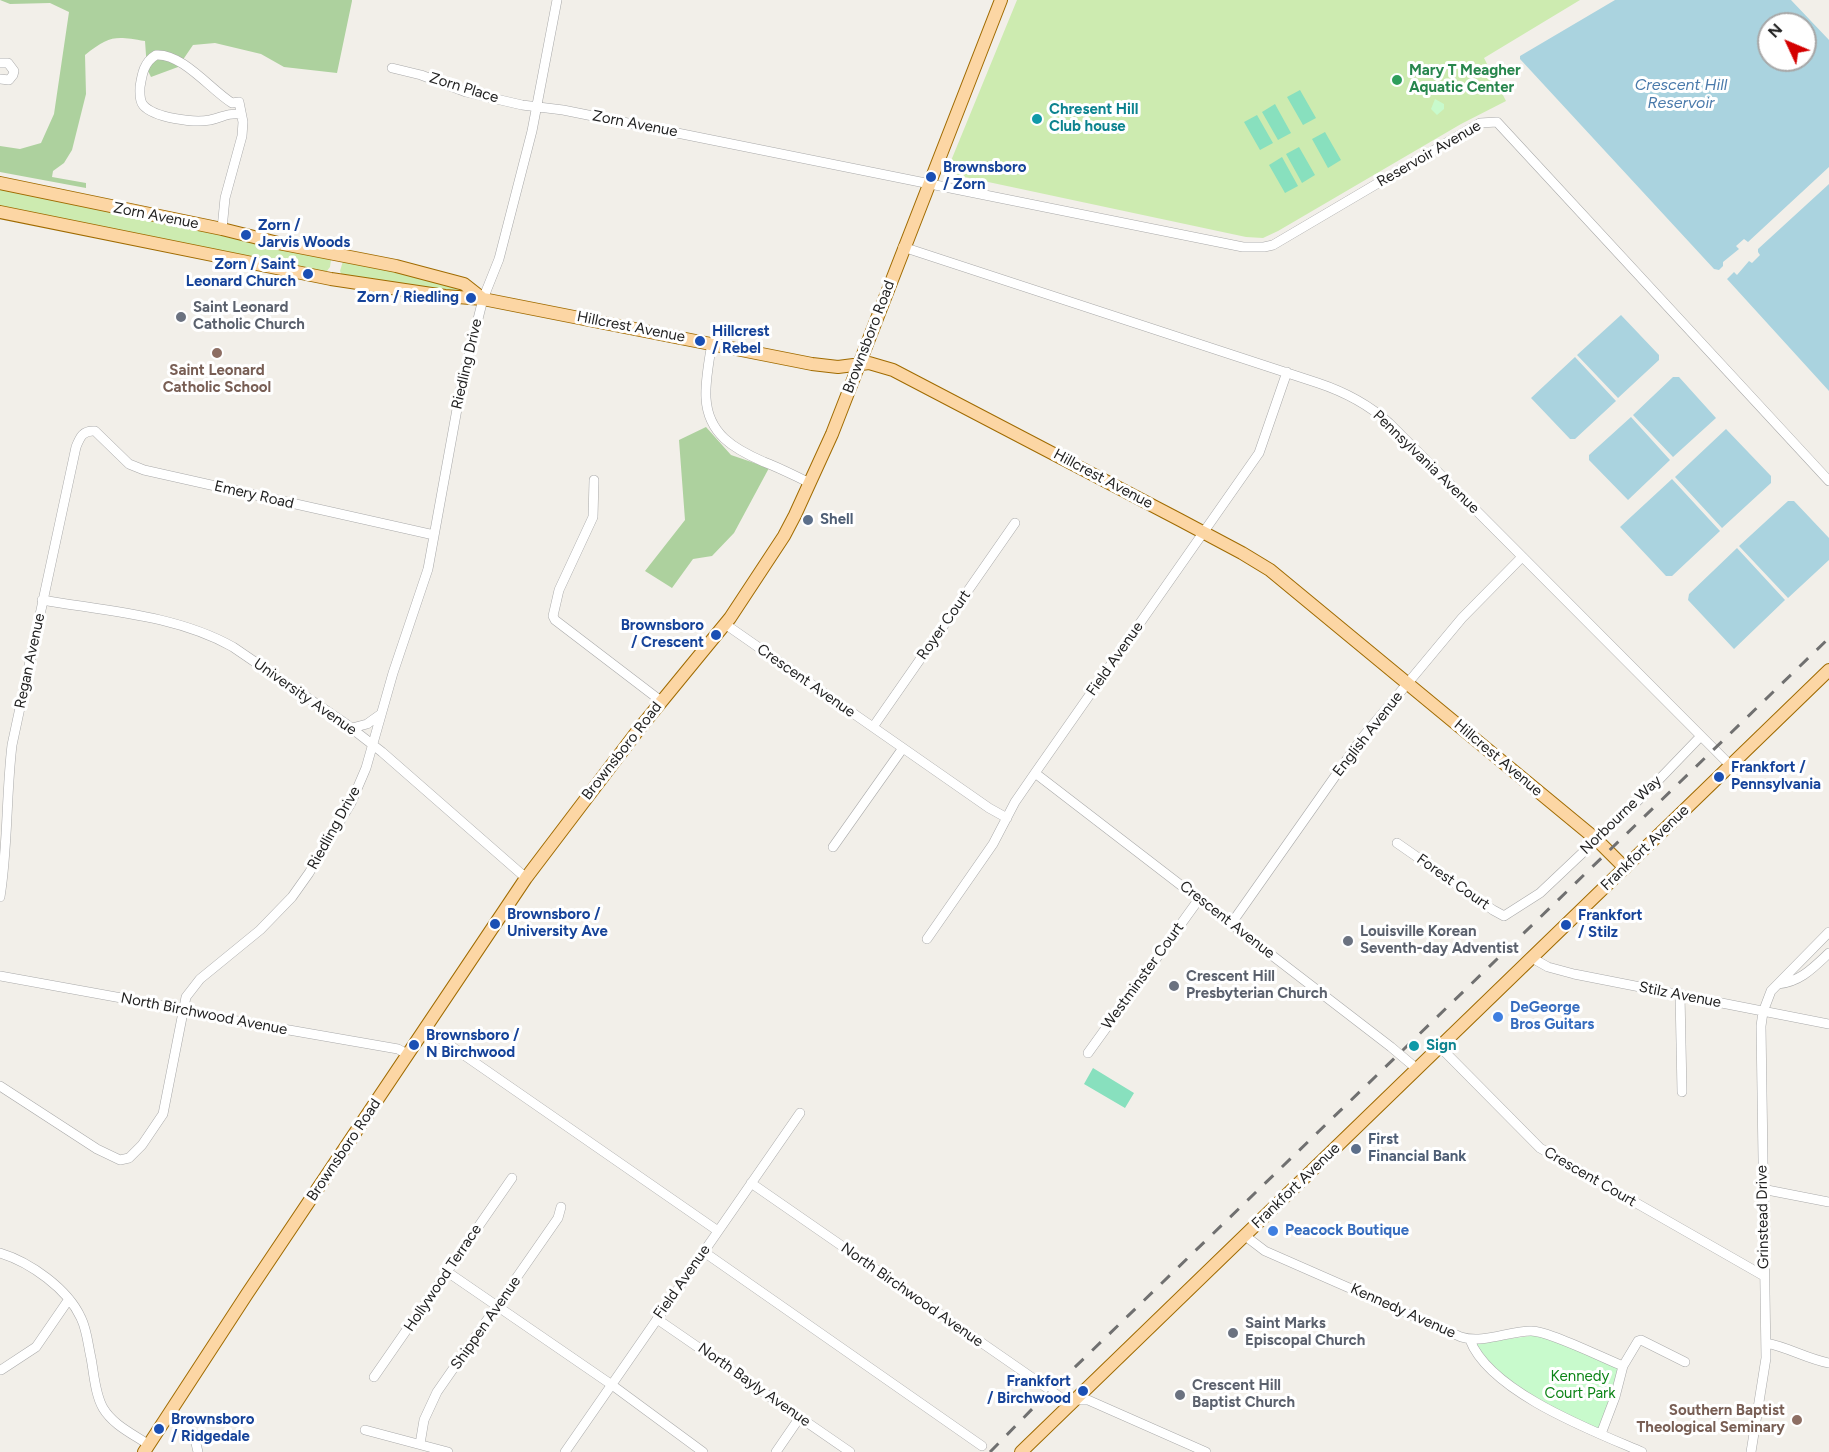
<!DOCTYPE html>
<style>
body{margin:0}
#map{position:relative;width:1829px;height:1452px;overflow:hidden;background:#f2efe9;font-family:Figtree,sans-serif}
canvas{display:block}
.north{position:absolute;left:1757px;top:12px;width:60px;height:60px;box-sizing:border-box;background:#fff;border:2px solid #a7a7a7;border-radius:50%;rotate:314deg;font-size:16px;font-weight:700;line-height:24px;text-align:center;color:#222}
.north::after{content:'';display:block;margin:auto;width:21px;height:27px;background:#d40000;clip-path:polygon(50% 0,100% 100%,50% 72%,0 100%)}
</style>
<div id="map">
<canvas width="1829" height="1452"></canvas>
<div class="north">N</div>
</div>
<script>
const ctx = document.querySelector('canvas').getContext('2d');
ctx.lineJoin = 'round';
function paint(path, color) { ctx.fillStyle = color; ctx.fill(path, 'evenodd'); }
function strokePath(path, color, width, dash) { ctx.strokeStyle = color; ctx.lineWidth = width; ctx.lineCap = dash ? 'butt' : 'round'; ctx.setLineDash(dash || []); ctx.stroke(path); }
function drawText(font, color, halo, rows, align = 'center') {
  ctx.font = font + ' Figtree,sans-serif'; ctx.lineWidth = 6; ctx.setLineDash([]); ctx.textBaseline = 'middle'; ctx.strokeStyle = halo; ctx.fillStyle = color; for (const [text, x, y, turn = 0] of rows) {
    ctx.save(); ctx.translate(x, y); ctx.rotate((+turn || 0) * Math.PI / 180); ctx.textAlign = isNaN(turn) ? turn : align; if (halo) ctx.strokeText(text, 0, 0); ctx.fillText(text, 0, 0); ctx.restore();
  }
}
const grass = new Path2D(`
 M 1017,0 L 1580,0 L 1484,58 L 1506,101 L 1461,124 L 1278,231 L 1263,238 L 1246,237 L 946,173 Z
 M 0,188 L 328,257 L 331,260 L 330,267 L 326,272 L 0,207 Z
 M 343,261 L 400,272 L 465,289 L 465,293 L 342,276 L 340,271 Z`);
const forest = new Path2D(`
 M 0,0 L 352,0 L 352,1 L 337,73 L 284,67 L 261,54 L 215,43 L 193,45 L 178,67 L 151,77 L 147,69 L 145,41 C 115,36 110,35 85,55 L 86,94 L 72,150 L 64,163 L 53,171 L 52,177 L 86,183 L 86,188 L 0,172 L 0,146 L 20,149 L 41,143 L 54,114 L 69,12 L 50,3 L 10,4 Z
 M 706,427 L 731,455 L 769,468 L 734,533 L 712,556 L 693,559 L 672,588 L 645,571 L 685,520 L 679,440 Z`);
const park = new Path2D(`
 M 1435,99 L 1444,104 L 1444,109 L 1437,115 L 1431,109 Z
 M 1545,1334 L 1623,1366 L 1601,1434 L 1525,1397 L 1472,1344 Z`);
const pitch = new Path2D(`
 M 1300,90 L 1316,118 L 1303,125 L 1287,97 Z
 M 1275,104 L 1291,133 L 1278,140 L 1262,112 Z
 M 1257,115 L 1273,143 L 1260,150 L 1244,122 Z
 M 1325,132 L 1341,160 L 1328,168 L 1312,139 Z
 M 1299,147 L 1315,175 L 1302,183 L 1286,154 Z
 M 1282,157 L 1298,186 L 1285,193 L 1269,165 Z
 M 1093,1068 L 1134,1093 L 1125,1108 L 1084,1084 Z`);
const water = new Path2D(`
 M 1615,0 L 1791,0 L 1829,40 L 1829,167 L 1748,242 L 1744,239 L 1736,246 L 1739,249 L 1723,262 L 1723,266 L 1719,270 L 1714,269 L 1520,59 L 1520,56 ZM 1769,24 L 1805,24 L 1805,60 L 1769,60 Z
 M 1829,184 L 1829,391 L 1727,279 L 1734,272 L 1737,275 L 1749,261 L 1752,263 L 1760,255 L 1758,252 L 1758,249 Z
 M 1621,315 L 1659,355 L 1659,360 L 1618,398 L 1577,355 Z
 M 1575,357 L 1616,401 L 1575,439 L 1570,439 L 1531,398 Z
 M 1673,377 L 1679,377 L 1716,418 L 1673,457 L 1633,415 Z
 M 1631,417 L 1670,460 L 1628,500 L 1589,460 L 1589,455 Z
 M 1726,429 L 1771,476 L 1771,483 L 1722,528 L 1675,477 Z
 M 1672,479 L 1720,531 L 1672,576 L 1666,576 L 1620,527 Z
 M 1788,501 L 1794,501 L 1829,538 L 1829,560 L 1788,598 L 1739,546 Z
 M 1737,548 L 1785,600 L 1734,649 L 1688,600 L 1689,594 Z`);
const minor = new Path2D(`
 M 0,63 L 8,63 L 14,71 L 13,75 L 9,80 L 0,79
 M 392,68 L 421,75 L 466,92 L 522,105 L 563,110 L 1243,247 L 1264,247 L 1273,245 L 1480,123 L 1497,122 L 1829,481
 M 222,229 L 225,198 L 242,136 L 243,122 L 239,102 L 232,103 C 211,90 182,53 156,55 C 144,62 142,74 140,87 C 140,93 139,100 143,105 C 154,118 194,123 210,120 C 224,117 225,113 241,114
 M 903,247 L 1318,383 C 1345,392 1368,404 1389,423 L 1730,765
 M 712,343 C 709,361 705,381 706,398 C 708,434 734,449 764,462 C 780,468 795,476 810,483
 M 594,480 L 593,517 L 559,590 L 553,616 L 555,620 L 661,701
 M 42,600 C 106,611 176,615 233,647 L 346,724 L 382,752 L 526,878
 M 725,624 L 989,808 L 1007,818
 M 873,727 L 1015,523
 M 352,728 L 367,724 L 381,714
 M 1035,773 L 1391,1047 L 1417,1069
 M 1397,843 L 1493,910 L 1504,916 L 1540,893 L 1649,790 L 1701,736
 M 833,847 L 903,748
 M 0,897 C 8,847 6,796 12,745 L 76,447 C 80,437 83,430 95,431 L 129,464 L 144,470 L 434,535
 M 1231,924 L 1362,738 L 1462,618 L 1522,557
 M 927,939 L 993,844 L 1015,802 L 1035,773 L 1259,453 L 1287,372
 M 1532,958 L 1548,967 L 1574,974 L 1829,1024
 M 0,976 L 149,1003 L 220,1018 L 398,1049 L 407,1054
 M 1778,984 C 1800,982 1813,968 1829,953
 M 1680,994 L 1682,1092
 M 425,1028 L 718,1231
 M 1440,1047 L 1540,1148 L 1764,1276
 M 1088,1053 L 1199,899
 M 0,1086 L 97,1149 L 120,1160 L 129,1158 L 142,1145 L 163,1114 L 186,997 L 200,979 L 260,930 L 292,897 L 309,873 L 351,803 L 366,768 L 393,673 L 428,569 L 461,387 L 483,299 L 499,259 L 532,131 L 557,0
 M 751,1183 L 1060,1397 L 1067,1400 L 1088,1400 L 1206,1452
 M 1762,1189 L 1829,1202
 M 1244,1235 L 1265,1251 L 1461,1337 C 1483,1344 1509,1331 1531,1331 C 1549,1331 1603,1358 1623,1366
 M 704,1252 L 982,1446
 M 0,1253 C 30,1262 68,1289 81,1318 C 87,1330 88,1345 91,1358 C 94,1374 95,1394 103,1408 C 113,1425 133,1434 149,1445
 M 446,1271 L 612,1385 L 703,1452
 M 657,1319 L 850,1452
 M 1470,1340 C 1490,1392 1593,1431 1642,1452
 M 1766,1343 C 1788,1347 1807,1359 1829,1363
 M 1,1370 L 36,1347 L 69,1299
 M 374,1377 L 512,1178
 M 167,1417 C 187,1425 194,1430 198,1452
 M 365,1430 L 448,1452
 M 1601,1434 L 1615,1397 L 1623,1366 L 1638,1341 L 1641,1340 L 1685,1362
 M 420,1444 L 424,1420 L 437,1392 L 558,1218 L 561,1207
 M 565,1452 L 800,1113
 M 776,1452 L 800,1417
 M 1751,1452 L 1766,1358 L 1761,1026 L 1763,1012 L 1771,991 L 1829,932`);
const major = new Path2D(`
 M 0,183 L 222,229 L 278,243 L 396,266 L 464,284 L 483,299
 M 0,212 L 331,279 L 445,296 L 483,299 L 812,364 L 838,367 L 869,363 L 893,370 L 1180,520 L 1242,553 L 1270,570 L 1597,840 L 1625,868
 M 144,1452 L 247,1294 L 526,878 L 639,729 L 730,618 L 784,536 L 795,515 L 832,434 L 1001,0
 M 1021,1452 L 1829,670`);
const rail = new Path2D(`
 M 990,1452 L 1042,1399 L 1829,638`);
const markers = [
 [1397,80,6,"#2e9e5b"],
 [1037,119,6,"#0f9aa8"],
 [931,177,6,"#1a4fb4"],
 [246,235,6,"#1a4fb4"],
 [308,274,6,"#1a4fb4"],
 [471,298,6,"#1a4fb4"],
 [181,317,6,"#6b7280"],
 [700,341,6,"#1a4fb4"],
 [217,353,6,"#8d6e63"],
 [808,520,6,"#5c6f8a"],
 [716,635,6,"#1a4fb4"],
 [1719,777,6,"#1a4fb4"],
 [495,924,6,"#1a4fb4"],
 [1566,925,6,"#1a4fb4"],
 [1348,941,6,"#6b7280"],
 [1174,986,6,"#6b7280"],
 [1498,1017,6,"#3f7fe0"],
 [414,1045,6,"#1a4fb4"],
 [1414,1046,6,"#0f9aa8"],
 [1356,1149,6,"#5c6f8a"],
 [1273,1231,6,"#3f7fe0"],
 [1233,1333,6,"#6b7280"],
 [1083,1391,6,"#1a4fb4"],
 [1180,1395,6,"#6b7280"],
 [1797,1420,6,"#8d6e63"],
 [159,1429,6,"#1a4fb4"]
];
const leisureNames = [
 ["Mary T Meagher",1409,71],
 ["Aquatic Center",1409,88]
];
const streetNames = [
 ["Zorn Place",464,88,17],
 ["Zorn Avenue",635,124,11],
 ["Reservoir Avenue",1429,154,-30],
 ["Zorn Avenue",156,216,11],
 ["Hillcrest Avenue",631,327,11],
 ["Brownsboro Road",869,337,-69],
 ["Riedling Drive",467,364,-77],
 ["Pennsylvania Avenue",1426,462,44],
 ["Hillcrest Avenue",1103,479,28],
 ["Emery Road",254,495,13],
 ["Royer Court",944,625,-55],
 ["Field Avenue",1115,659,-55],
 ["Regan Avenue",30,661,-78],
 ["Crescent Avenue",806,681,35],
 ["University Avenue",305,697,35],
 ["English Avenue",1368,734,-52],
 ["Brownsboro Road",622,751,-52],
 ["Hillcrest Avenue",1498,758,40],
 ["Norbourne Way",1621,815,-44],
 ["Riedling Drive",334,828,-61],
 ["Frankfort Avenue",1645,848,-44],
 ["Forest Court",1453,882,35],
 ["Crescent Avenue",1227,920,38],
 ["Westminster Court",1143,976,-54],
 ["Stilz Avenue",1680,995,11],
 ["North Birchwood Avenue",204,1014,11],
 ["Brownsboro Road",344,1150,-56],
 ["Crescent Court",1590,1177,30],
 ["Frankfort Avenue",1296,1186,-44],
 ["Grinstead Drive",1763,1217,-91],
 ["Hollywood Terrace",443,1278,-56],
 ["Field Avenue",682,1282,-55],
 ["North Birchwood Avenue",912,1295,35],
 ["Kennedy Avenue",1403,1311,24],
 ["Shippen Avenue",486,1323,-55],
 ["North Bayly Avenue",754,1385,35]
];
const cultureNames = [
 ["Chresent Hill",1049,110],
 ["Club house",1049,127],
 ["Sign",1426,1046]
];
const transitNames = [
 ["Brownsboro",943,168],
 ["/ Zorn",943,185],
 ["Zorn /",258,226],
 ["Jarvis Woods",258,243],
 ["Zorn / Saint",296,265,"right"],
 ["Leonard Church",296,282,"right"],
 ["Zorn / Riedling",459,298,"right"],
 ["Hillcrest",712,332],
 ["/ Rebel",712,349],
 ["Brownsboro",704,626,"right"],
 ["/ Crescent",704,643,"right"],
 ["Frankfort /",1731,768],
 ["Pennsylvania",1731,785],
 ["Brownsboro /",507,915],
 ["University Ave",507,932],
 ["Frankfort",1578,916],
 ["/ Stilz",1578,933],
 ["Brownsboro /",426,1036],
 ["N Birchwood",426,1053],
 ["Frankfort",1071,1382,"right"],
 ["/ Birchwood",1071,1399,"right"],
 ["Brownsboro",171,1420],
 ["/ Ridgedale",171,1437]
];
const worshipNames = [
 ["Saint Leonard",193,308],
 ["Catholic Church",193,325],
 ["Louisville Korean",1360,932],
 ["Seventh-day Adventist",1360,949],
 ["Crescent Hill",1186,977],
 ["Presbyterian Church",1186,994],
 ["Saint Marks",1245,1324],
 ["Episcopal Church",1245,1341],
 ["Crescent Hill",1192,1386],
 ["Baptist Church",1192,1403]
];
const educationNames = [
 ["Saint Leonard",217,371],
 ["Catholic School",217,388],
 ["Southern Baptist",1785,1411,"right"],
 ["Theological Seminary",1785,1428,"right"]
];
const serviceNames = [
 ["Shell",820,520],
 ["First",1368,1140],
 ["Financial Bank",1368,1157]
];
const shopNames = [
 ["DeGeorge",1510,1008],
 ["Bros Guitars",1510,1025],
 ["Peacock Boutique",1285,1231]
];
const parkNames = [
 ["Kennedy",1580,1377],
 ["Court Park",1580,1394]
];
const waterNames = [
 ["Crescent Hill",1681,85],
 ["Reservoir",1681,103]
];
paint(grass, '#cdebb0');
paint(forest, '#add19e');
paint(park, '#c8facc');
paint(pitch, '#88e0be');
paint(water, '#aad3df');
strokePath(minor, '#a9a9a9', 10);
strokePath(major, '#a06b00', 14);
strokePath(minor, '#fff', 9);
strokePath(major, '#fcd6a4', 12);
strokePath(rail, '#707070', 3, [12, 12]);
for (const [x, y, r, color] of markers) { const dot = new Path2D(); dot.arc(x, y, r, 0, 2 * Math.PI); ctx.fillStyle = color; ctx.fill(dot); strokePath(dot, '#fff', 2); }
drawText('bold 15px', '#27864d', '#fff', leisureNames, 'left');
drawText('15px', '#222', '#fff', streetNames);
drawText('bold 15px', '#0d838f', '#fff', cultureNames, 'left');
drawText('bold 15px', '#164399', '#fff', transitNames, 'left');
drawText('bold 15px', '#5b616d', '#fff', worshipNames, 'left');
drawText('bold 15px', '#785e54', '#fff', educationNames);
drawText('bold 15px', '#4e5e75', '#fff', serviceNames, 'left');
drawText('bold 15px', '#366cbe', '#fff', shopNames, 'left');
drawText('15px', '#0c8416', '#fff', parkNames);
drawText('italic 16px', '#4a7aab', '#fff', waterNames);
</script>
